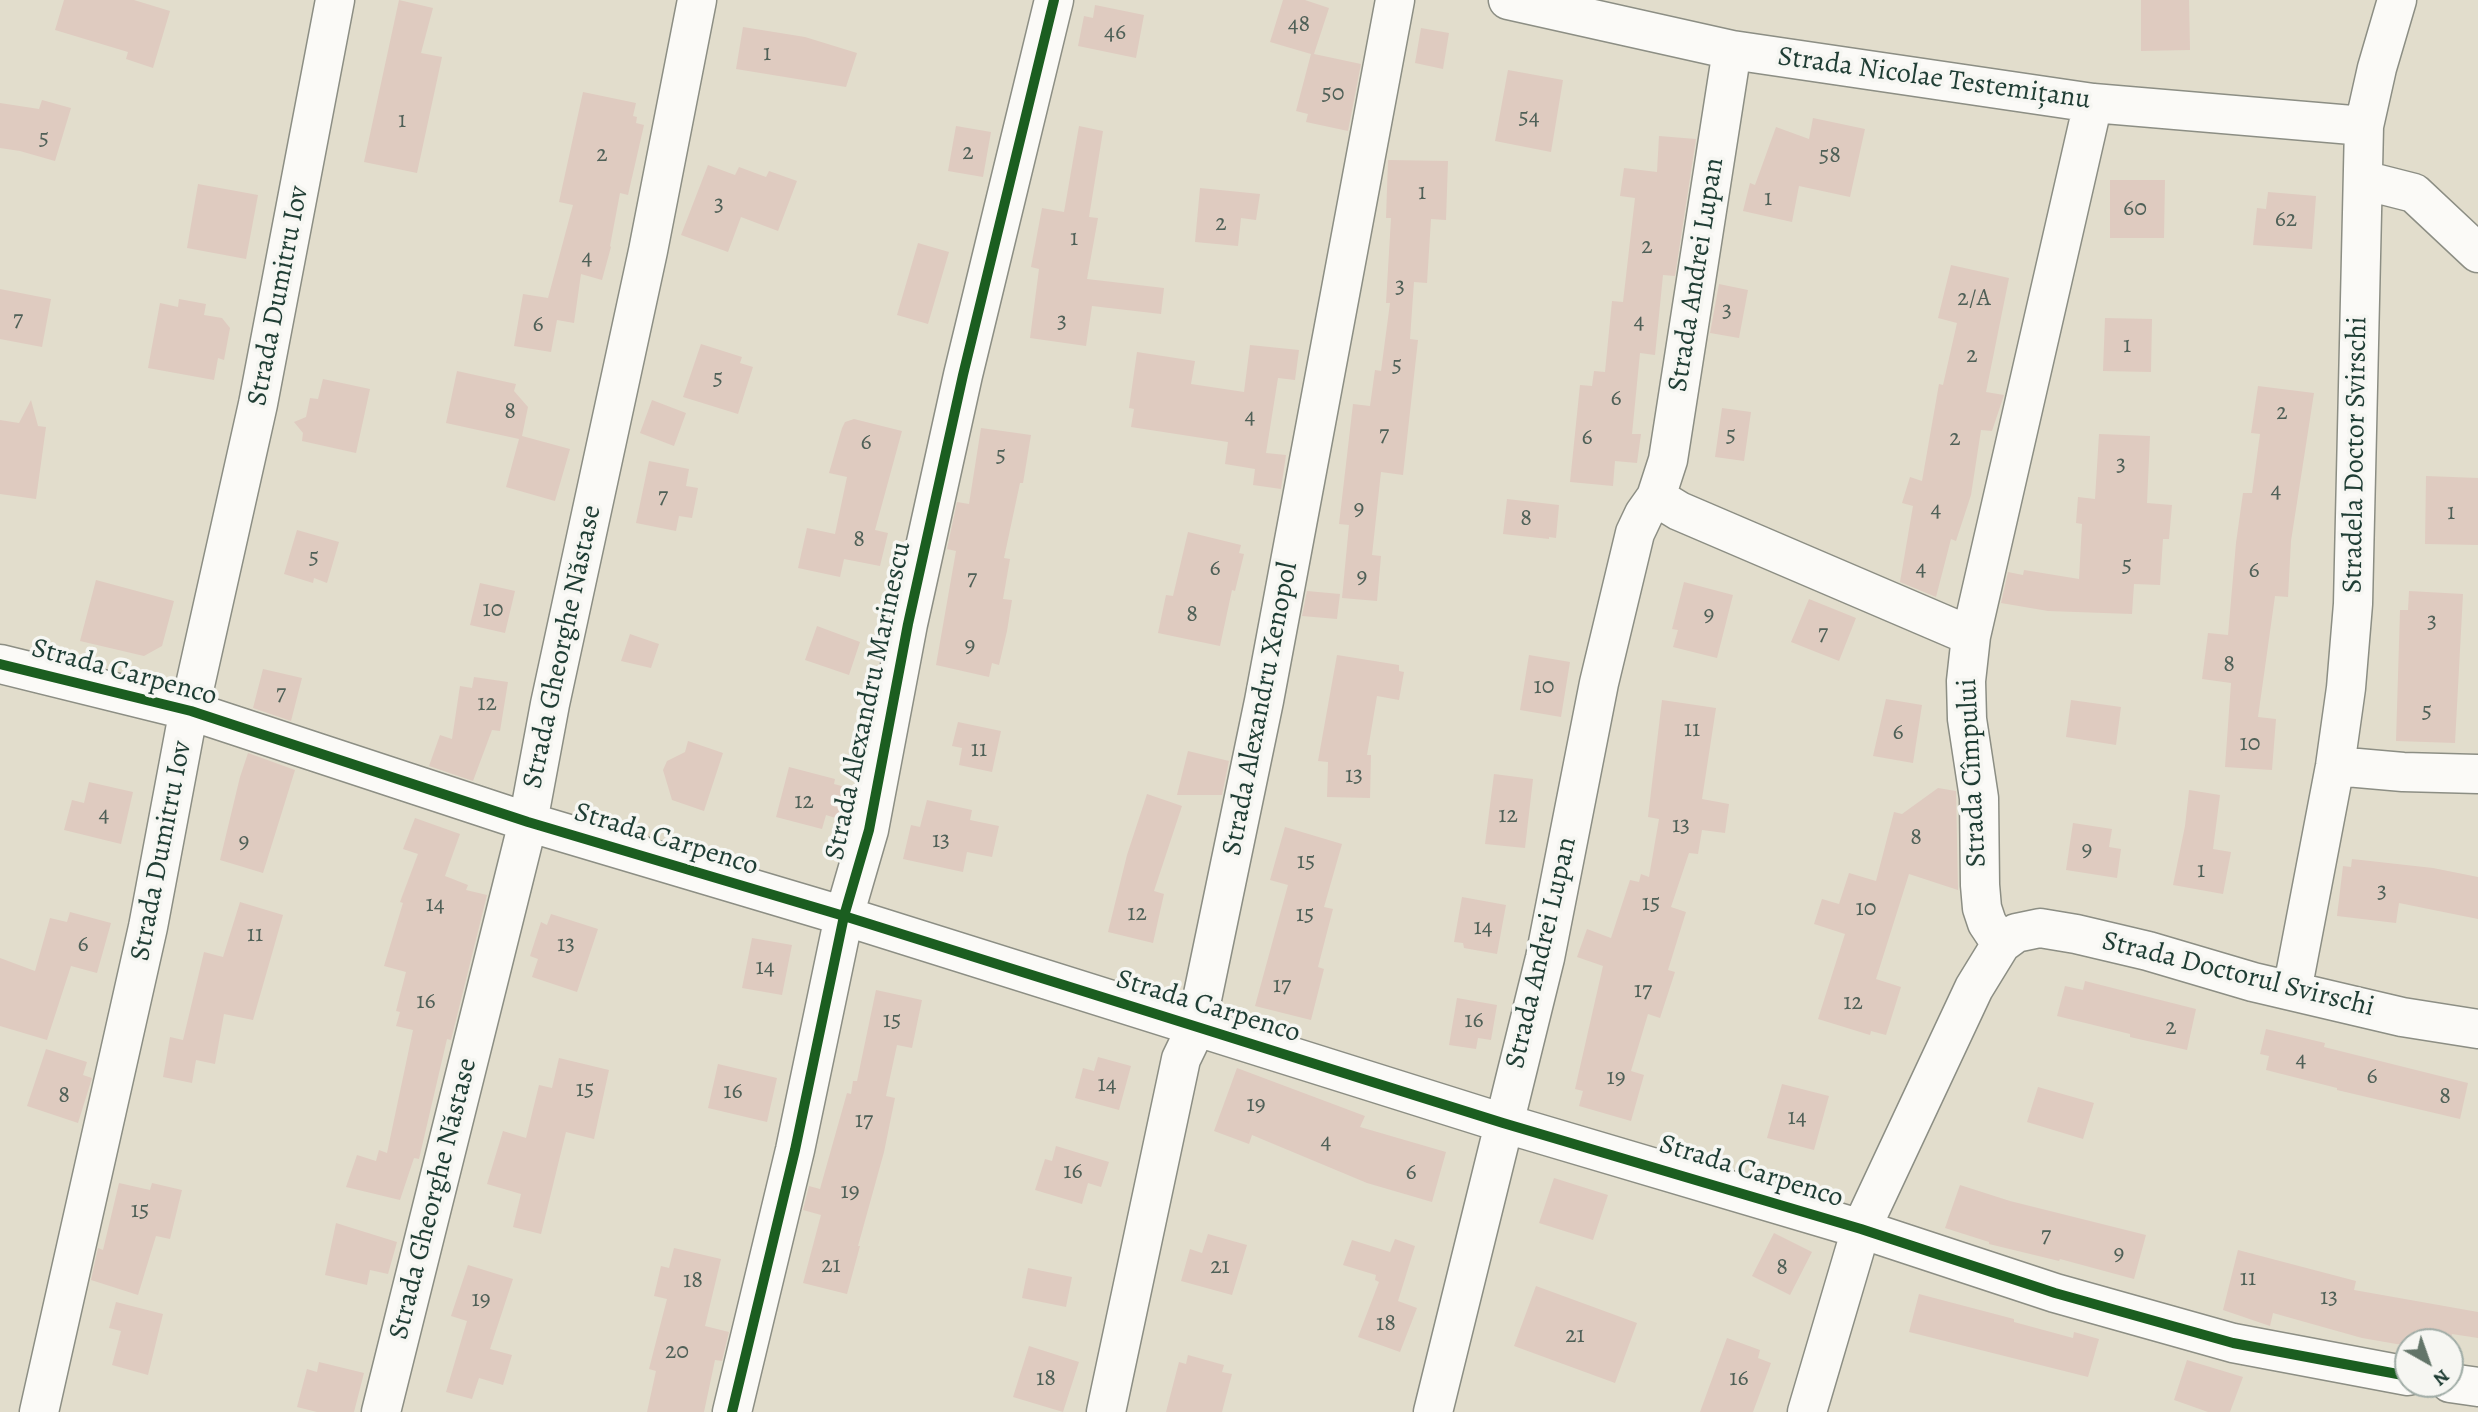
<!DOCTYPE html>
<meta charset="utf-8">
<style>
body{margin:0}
#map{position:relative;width:2478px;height:1412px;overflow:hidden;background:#e2ddcc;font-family:Alegreya,serif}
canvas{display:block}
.north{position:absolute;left:2394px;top:1328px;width:70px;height:70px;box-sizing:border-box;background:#f6f6f2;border:2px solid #a0aca6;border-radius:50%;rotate:140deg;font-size:19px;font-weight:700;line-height:28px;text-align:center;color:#1f3d34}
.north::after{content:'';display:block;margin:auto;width:24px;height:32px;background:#637569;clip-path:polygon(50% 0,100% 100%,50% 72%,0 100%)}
</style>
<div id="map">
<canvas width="2478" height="1412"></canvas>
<div class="north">N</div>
</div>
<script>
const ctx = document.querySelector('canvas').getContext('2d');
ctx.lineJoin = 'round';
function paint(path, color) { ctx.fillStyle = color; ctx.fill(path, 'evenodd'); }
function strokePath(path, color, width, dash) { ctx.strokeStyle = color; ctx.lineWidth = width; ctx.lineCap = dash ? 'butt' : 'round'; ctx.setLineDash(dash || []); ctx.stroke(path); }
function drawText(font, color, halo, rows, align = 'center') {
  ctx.font = font + ' Alegreya,serif'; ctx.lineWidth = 7; ctx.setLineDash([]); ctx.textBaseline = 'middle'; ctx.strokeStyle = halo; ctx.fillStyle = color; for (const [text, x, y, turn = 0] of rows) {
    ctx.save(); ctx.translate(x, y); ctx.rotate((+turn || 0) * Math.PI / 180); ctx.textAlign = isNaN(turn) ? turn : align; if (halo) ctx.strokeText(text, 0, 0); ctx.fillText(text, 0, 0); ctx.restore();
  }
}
const building = new Path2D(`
 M 64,0 L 134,0 L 170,11 L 153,68 L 126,59 L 128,52 L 55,30 Z
 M 399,0 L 433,8 L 421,53 L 442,57 L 417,173 L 364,162 Z
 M 1283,0 L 1305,0 L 1329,8 L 1314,54 L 1361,64 L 1348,131 L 1306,122 L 1308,114 L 1296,111 L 1311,54 L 1270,42 Z
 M 2141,0 L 2189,0 L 2190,50 L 2141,51 Z
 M 1095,5 L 1144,15 L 1136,58 L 1078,46 L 1084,16 L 1093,18 Z
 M 743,27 L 805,37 L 857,53 L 846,87 L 736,69 Z
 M 1421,28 L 1449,33 L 1443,69 L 1415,63 Z
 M 1508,70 L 1563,80 L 1551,152 L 1495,141 Z
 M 583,92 L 636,103 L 633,116 L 637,117 L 636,123 L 644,125 L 628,195 L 620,193 L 610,246 L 611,247 L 602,280 L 581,274 L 574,323 L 557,320 L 551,352 L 514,346 L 523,294 L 548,298 L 573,205 L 559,202 Z
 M 42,100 L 71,108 L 55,161 L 20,151 L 0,148 L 0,103 L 39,109 Z
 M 1813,118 L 1865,129 L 1850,197 L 1799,186 L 1792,222 L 1743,211 L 1750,183 L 1755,185 L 1776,127 L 1809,139 Z
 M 956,126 L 991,132 L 983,177 L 948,171 Z
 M 1079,126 L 1103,131 L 1089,217 L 1098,218 L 1087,279 L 1164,288 L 1161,314 L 1092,306 L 1086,346 L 1030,338 L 1039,269 L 1031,267 L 1042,208 L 1064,212 Z
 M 1659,136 L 1696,139 L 1675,276 L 1663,275 L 1655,355 L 1640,353 L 1632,434 L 1641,434 L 1637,463 L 1615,461 L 1613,486 L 1570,482 L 1580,385 L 1592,386 L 1594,371 L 1605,372 L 1612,301 L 1623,302 L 1635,198 L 1620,196 L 1624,168 L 1657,172 Z
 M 1388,160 L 1448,161 L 1446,220 L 1431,219 L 1427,283 L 1414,282 L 1410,339 L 1418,340 L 1403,475 L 1381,472 L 1372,555 L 1381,556 L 1377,601 L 1342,598 L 1349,525 L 1339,524 L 1353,404 L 1370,406 L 1375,370 L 1381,371 L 1390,303 L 1386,303 L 1391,218 L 1386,218 Z
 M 708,165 L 735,175 L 739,167 L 766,177 L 769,171 L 797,181 L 778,231 L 741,217 L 728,252 L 681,235 Z
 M 2110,180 L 2165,180 L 2164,238 L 2110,238 Z
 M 198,184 L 258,195 L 246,259 L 187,248 Z
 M 1200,188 L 1260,194 L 1256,220 L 1241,218 L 1238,246 L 1195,242 Z
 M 2268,192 L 2316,196 L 2312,249 L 2253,245 L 2257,208 L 2266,209 Z
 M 918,243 L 949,252 L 928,324 L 897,315 Z
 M 1951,265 L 2009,278 L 1986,392 L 2004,395 L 1992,431 L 1981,430 L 1971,495 L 1956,541 L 1951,539 L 1936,597 L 1900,582 L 1913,506 L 1902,503 L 1910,477 L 1922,481 L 1939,384 L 1943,385 L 1957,323 L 1938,318 Z
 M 1719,284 L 1748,290 L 1739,338 L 1710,333 Z
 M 0,289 L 51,299 L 42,347 L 0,339 Z
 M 179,299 L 206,304 L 204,315 L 222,318 L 230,328 L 224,360 L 218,358 L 214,380 L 148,368 L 160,303 L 178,307 Z
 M 2105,318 L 2152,319 L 2151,372 L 2103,371 Z
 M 701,344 L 742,357 L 740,363 L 753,367 L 738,414 L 683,397 Z
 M 1250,345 L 1299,350 L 1295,380 L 1278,378 L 1266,453 L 1286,455 L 1281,489 L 1253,485 L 1255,469 L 1225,464 L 1228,442 L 1131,427 L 1134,409 L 1129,408 L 1137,352 L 1195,361 L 1191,384 L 1244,392 Z
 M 457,371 L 516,384 L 514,391 L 528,407 L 522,436 L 570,449 L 555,501 L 506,487 L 519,439 L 446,423 Z
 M 323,379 L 370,389 L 356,453 L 302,441 L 303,433 L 294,422 L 306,417 L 310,398 L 318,399 Z
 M 2258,386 L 2314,393 L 2291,541 L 2288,597 L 2275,596 L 2258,717 L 2276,719 L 2272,770 L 2225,767 L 2231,683 L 2202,679 L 2208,633 L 2228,635 L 2236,543 L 2243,493 L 2252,493 L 2260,434 L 2251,433 Z
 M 31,400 L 38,426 L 46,427 L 36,499 L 0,494 L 0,420 L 19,423 Z
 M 652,400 L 686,413 L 674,446 L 640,433 Z
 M 1722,408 L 1751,412 L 1744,461 L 1715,457 Z
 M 854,419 L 902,431 L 875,530 L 888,533 L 880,566 L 844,559 L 840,577 L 798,568 L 807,528 L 835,534 L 847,477 L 829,473 L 842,428 L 845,422 Z
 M 981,428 L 1031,435 L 1023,483 L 1020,483 L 1004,558 L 1010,559 L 1003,599 L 1012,600 L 1007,631 L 999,665 L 992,663 L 989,677 L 936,665 L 956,551 L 947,549 L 957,502 L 969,504 Z
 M 2099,434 L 2150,436 L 2147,503 L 2172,505 L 2169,539 L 2163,539 L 2160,585 L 2134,584 L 2132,614 L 2048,611 L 2001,603 L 2008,572 L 2023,575 L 2024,570 L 2079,579 L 2082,524 L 2076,523 L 2078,497 L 2095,499 Z
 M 649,461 L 689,469 L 686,486 L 698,488 L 692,518 L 679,516 L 676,531 L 636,523 Z
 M 2426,476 L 2478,478 L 2478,545 L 2425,544 Z
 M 1507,499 L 1559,505 L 1556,538 L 1549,537 L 1549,539 L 1503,534 Z
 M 297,530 L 339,542 L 327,583 L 314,578 L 313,583 L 284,574 Z
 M 1188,532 L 1241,545 L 1239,553 L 1244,554 L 1235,591 L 1232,590 L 1220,646 L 1158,633 L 1166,595 L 1173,596 Z
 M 96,580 L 174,601 L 162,646 L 144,656 L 80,641 Z
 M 1684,582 L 1733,595 L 1717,658 L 1673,647 L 1678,630 L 1672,629 Z
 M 480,583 L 515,591 L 505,633 L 470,625 Z
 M 1307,591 L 1340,594 L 1337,619 L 1302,616 Z
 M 2409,591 L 2463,594 L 2455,743 L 2396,741 L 2400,610 L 2408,610 Z
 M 1809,599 L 1856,618 L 1839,661 L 1791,642 Z
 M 817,626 L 860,642 L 849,675 L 805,660 Z
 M 630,634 L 659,644 L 651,668 L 621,661 Z
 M 1337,655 L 1399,665 L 1399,671 L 1404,672 L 1399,700 L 1377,696 L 1367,755 L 1371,755 L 1370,798 L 1327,797 L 1328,762 L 1318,761 Z
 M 1529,655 L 1570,662 L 1561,717 L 1520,710 Z
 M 263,669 L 302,678 L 291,721 L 253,708 Z
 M 474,677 L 508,682 L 500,731 L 492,730 L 473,781 L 429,766 L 440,735 L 452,739 L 460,686 L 472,688 Z
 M 1886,699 L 1922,705 L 1913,763 L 1873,756 Z
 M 1662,700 L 1716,708 L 1702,799 L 1729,804 L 1725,833 L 1702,830 L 1698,854 L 1689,853 L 1671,907 L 1686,912 L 1668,970 L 1675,972 L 1660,1018 L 1648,1014 L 1631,1071 L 1644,1075 L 1631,1121 L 1579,1106 L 1583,1091 L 1575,1089 L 1603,966 L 1577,957 L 1587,929 L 1611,938 L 1630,880 L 1639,882 L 1641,874 L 1649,877 L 1659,819 L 1648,817 Z
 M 2071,700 L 2121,707 L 2116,745 L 2066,737 Z
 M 958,722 L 1001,731 L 992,772 L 959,765 L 962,748 L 952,746 Z
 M 688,741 L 723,753 L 704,811 L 672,800 L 663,770 L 667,761 L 685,752 Z
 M 1188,751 L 1229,761 L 1222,795 L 1177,795 Z
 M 248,753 L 295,770 L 263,873 L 220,860 L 240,777 Z
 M 789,767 L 835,779 L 834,784 L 853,789 L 845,821 L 826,815 L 822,829 L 776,817 Z
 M 1494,774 L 1533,779 L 1525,848 L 1485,844 Z
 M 89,782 L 133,792 L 121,844 L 64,830 L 72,800 L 84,803 Z
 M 1938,788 L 1956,791 L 1958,890 L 1909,874 L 1876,979 L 1901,987 L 1886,1035 L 1871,1031 L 1870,1035 L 1818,1019 L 1845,934 L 1814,924 L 1822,899 L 1839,904 L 1849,873 L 1876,881 L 1894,812 L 1902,814 Z
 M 2189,790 L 2220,795 L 2213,849 L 2231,852 L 2223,894 L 2173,885 L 2185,826 Z
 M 1147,794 L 1182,806 L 1154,891 L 1164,894 L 1153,943 L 1108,932 L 1127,855 Z
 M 927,800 L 972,810 L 970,820 L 999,826 L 992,857 L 967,852 L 963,872 L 903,859 L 911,825 L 920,827 Z
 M 415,818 L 460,834 L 445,876 L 468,885 L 466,890 L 487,895 L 451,1040 L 447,1039 L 419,1159 L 414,1158 L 400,1200 L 346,1187 L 357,1155 L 376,1161 L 379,1150 L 387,1153 L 413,1030 L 396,1026 L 400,1012 L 396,1011 L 406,972 L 384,966 L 403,903 L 400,902 L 418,854 L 403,849 Z
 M 2073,823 L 2112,829 L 2109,847 L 2121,849 L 2117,878 L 2066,870 Z
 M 1285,827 L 1342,844 L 1324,907 L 1333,909 L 1318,967 L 1324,969 L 1311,1020 L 1255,1006 L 1288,885 L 1270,880 Z
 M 2352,859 L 2433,868 L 2478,877 L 2478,919 L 2399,903 L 2396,923 L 2337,916 L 2343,866 L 2351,867 Z
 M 1462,897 L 1506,905 L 1497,954 L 1464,948 L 1463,943 L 1454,942 Z
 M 240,902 L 283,915 L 253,1020 L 224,1014 L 215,1064 L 196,1060 L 192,1083 L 163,1077 L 170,1037 L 183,1040 L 204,952 L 223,957 Z
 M 70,912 L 111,923 L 97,973 L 71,966 L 47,1040 L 0,1026 L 0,958 L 35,971 L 50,918 L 67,922 Z
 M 551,914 L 598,929 L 577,992 L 532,977 L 538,959 L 530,956 L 541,922 L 547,925 Z
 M 752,938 L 792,945 L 782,995 L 742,988 Z
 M 2085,981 L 2196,1009 L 2187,1050 L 2130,1037 L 2130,1034 L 2057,1016 L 2065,986 L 2083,990 Z
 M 876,990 L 922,1000 L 912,1048 L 897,1045 L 886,1096 L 895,1098 L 884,1152 L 858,1246 L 860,1246 L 847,1294 L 803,1283 L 821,1215 L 803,1210 L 809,1186 L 820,1189 L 847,1093 L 851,1094 L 853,1081 L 857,1081 Z
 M 1457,998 L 1497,1005 L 1491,1040 L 1478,1038 L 1476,1049 L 1449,1045 Z
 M 2266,1029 L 2325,1043 L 2324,1047 L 2468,1083 L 2460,1119 L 2337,1090 L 2337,1088 L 2266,1070 L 2269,1056 L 2260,1054 Z
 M 46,1049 L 87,1062 L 83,1075 L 92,1078 L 78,1123 L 27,1106 Z
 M 1098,1057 L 1131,1066 L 1119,1110 L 1075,1098 L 1083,1068 L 1094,1071 Z
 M 559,1058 L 609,1070 L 594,1139 L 566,1132 L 541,1234 L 513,1227 L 521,1194 L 487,1184 L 503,1131 L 526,1138 L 539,1085 L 552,1088 Z
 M 718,1064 L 777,1078 L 767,1122 L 708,1108 Z
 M 1237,1068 L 1365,1116 L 1360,1127 L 1446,1152 L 1432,1202 L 1367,1183 L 1252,1135 L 1249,1144 L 1214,1131 Z
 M 1782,1084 L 1829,1096 L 1814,1150 L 1767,1138 Z
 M 2038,1087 L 2094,1103 L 2083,1139 L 2027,1122 Z
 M 1056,1146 L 1109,1162 L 1101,1187 L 1088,1183 L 1082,1204 L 1035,1190 L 1045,1159 L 1052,1161 Z
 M 1554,1178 L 1608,1195 L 1593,1240 L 1539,1223 Z
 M 119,1183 L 150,1190 L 152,1183 L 182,1190 L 170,1239 L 156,1236 L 138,1295 L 91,1280 L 98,1248 L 103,1250 Z
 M 1960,1185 L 2010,1201 L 2146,1235 L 2134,1279 L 2060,1259 L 2059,1261 L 1989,1244 L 1989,1242 L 1945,1228 Z
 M 336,1223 L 397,1242 L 388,1274 L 370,1270 L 367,1285 L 325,1275 Z
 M 1774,1233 L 1812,1252 L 1790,1295 L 1752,1276 Z
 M 1208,1234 L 1247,1245 L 1232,1295 L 1181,1281 L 1190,1249 L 1202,1253 Z
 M 1395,1239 L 1415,1246 L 1398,1301 L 1417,1308 L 1400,1352 L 1358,1337 L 1379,1282 L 1375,1280 L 1376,1275 L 1343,1265 L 1352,1240 L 1390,1252 Z
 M 674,1248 L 721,1259 L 705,1326 L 729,1332 L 722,1361 L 715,1360 L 704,1412 L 647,1412 L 656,1371 L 649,1369 L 667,1299 L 654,1296 L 661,1266 L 669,1268 Z
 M 2238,1250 L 2356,1281 L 2354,1290 L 2478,1312 L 2478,1338 L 2452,1334 L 2450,1342 L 2408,1342 L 2408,1346 L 2362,1338 L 2273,1313 L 2270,1326 L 2223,1310 Z
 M 468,1265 L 513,1279 L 490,1349 L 512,1355 L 503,1385 L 479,1378 L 472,1399 L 446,1392 L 467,1321 L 451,1316 Z
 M 1028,1268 L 1072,1277 L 1066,1307 L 1022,1298 Z
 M 1536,1286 L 1637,1323 L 1615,1383 L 1514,1346 Z
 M 1919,1294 L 2014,1319 L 2014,1322 L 2073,1338 L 2074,1332 L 2099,1339 L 2088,1377 L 1909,1332 Z
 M 116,1302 L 163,1314 L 148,1375 L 112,1365 L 121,1331 L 109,1328 Z
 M 1727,1338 L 1760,1350 L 1758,1358 L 1771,1363 L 1753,1412 L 1700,1412 Z
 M 1029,1346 L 1079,1362 L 1063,1412 L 1013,1397 Z
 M 1188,1355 L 1224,1365 L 1222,1372 L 1232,1374 L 1222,1412 L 1166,1412 L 1179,1362 L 1186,1364 Z
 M 2187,1360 L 2243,1377 L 2230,1412 L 2208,1412 L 2174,1400 Z
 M 319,1362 L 364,1373 L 354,1412 L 317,1412 L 297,1407 L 307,1369 L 317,1372 Z`);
const minor = new Path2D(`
 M 1508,0 L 1732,50 L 2093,103 L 2364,126
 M 2363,180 L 2414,193 L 2478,253
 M 1656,497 L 1679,511 L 1971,636
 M 0,664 L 191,711 L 528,822 L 844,916 L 1503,1123 L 1861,1229 L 2055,1293 L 2233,1343 L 2408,1376
 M 2335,766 L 2403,772 L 2478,774
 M 2001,944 L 1987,923 L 1982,908 L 1980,885 L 1979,798 L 1967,719 L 1966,681 L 1971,636 L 2093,103
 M 2292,991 L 2335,766 L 2346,688 L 2353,604 L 2364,126 L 2377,68 L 2397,0
 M 2450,1383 L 2478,1387
 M 39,1412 L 148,927 L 185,730 L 258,404 L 335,0
 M 381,1412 L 528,822 L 550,704 L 648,251 L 697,0
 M 732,1412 L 795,1150 L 844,916 L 869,830 L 908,624 L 963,375 L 1054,0
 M 1106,1412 L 1181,1059 L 1196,1028 L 1264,701 L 1395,0
 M 1433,1412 L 1545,958 L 1599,683 L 1635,533 L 1644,514 L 1656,497 L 1668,460 L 1732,50
 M 1807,1412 L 1861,1229 L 1974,988 L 2001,944 L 2016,933 L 2040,928 L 2076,934 L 2148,951 L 2253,982 L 2402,1017 L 2478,1029`);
const cycleway = new Path2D(`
 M 0,664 L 191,711 L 528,822 L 844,916 L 1503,1123 L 1861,1229 L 2055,1293 L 2233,1343 L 2408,1376
 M 732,1412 L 795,1150 L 844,916 L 869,830 L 908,624 L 963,375 L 1054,0`);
const numberNames = [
 ["48",1299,25],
 ["46",1115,33],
 ["1",767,54],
 ["50",1333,94],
 ["54",1529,118],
 ["1",402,121],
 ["5",44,139],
 ["2",968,153],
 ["2",602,155],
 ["58",1830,156],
 ["1",1422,193],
 ["1",1768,199],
 ["3",719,205],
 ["60",2135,209],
 ["62",2286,220],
 ["2",1221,224],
 ["1",1074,239],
 ["2",1647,247],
 ["4",587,258],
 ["3",1400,287],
 ["2/A",1974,299],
 ["3",1727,311],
 ["7",18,320],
 ["3",1062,322],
 ["4",1639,322],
 ["6",538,325],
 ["1",2127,346],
 ["2",1972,356],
 ["5",1397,366],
 ["5",718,379],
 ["6",1616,399],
 ["8",510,412],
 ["2",2282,413],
 ["4",1250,417],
 ["7",1384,435],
 ["5",1731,436],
 ["6",1587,438],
 ["2",1955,439],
 ["6",866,443],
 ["5",1001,456],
 ["3",2121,465],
 ["4",2276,491],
 ["7",663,497],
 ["9",1359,509],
 ["4",1936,510],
 ["1",2451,513],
 ["8",1526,519],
 ["8",859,540],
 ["5",314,558],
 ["5",2127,566],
 ["6",1215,569],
 ["4",1921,569],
 ["6",2254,571],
 ["9",1362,577],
 ["7",972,579],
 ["10",493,610],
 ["8",1192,615],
 ["9",1709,615],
 ["3",2432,622],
 ["7",1823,634],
 ["9",970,646],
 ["8",2229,665],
 ["10",1544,687],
 ["7",281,694],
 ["12",487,704],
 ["5",2427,712],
 ["11",1692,730],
 ["6",1898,733],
 ["10",2250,744],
 ["11",979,750],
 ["13",1354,776],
 ["12",804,802],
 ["4",104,815],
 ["12",1508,816],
 ["13",1681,826],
 ["8",1916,838],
 ["13",941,841],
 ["9",244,842],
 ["9",2087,850],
 ["15",1306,862],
 ["1",2201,871],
 ["3",2382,892],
 ["15",1651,904],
 ["14",435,905],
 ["10",1866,909],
 ["12",1137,914],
 ["15",1305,915],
 ["14",1483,928],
 ["11",255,935],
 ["6",83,945],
 ["13",566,945],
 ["14",765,968],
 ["17",1282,986],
 ["17",1643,991],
 ["16",426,1002],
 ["12",1853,1003],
 ["15",892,1021],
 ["16",1474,1021],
 ["2",2171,1028],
 ["4",2301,1060],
 ["6",2372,1077],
 ["19",1616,1078],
 ["14",1107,1085],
 ["15",585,1090],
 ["16",733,1092],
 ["8",64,1096],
 ["8",2445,1097],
 ["19",1256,1105],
 ["14",1797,1118],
 ["17",864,1121],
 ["4",1326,1142],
 ["16",1073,1172],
 ["6",1411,1173],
 ["19",850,1192],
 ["15",140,1211],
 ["7",2046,1236],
 ["9",2119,1254],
 ["21",831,1266],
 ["21",1220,1267],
 ["8",1782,1268],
 ["11",2248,1279],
 ["18",693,1281],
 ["13",2329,1298],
 ["19",481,1300],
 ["18",1386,1324],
 ["21",1575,1336],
 ["20",677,1352],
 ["18",1046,1379],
 ["16",1739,1379]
];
const streetNames = [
 ["Strada Nicolae Testemițanu",1934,79,8],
 ["Strada Andrei Lupan",1697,275,-81],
 ["Strada Dumitru Iov",279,296,-79],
 ["Stradela Doctor Svirschi",2356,455,-89],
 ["Strada Gheorghe Năstase",563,647,-78],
 ["Strada Carpenco",124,673,15],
 ["Strada Alexandru Marinescu",869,701,-78],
 ["Strada Alexandru Xenopol",1261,709,-79],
 ["Strada Cîmpului",1973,773,-93],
 ["Strada Carpenco",666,840,17],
 ["Strada Dumitru Iov",162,851,-79],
 ["Strada Andrei Lupan",1542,953,-77],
 ["Strada Doctorul Svirschi",2238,975,14],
 ["Strada Carpenco",1208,1007,17],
 ["Strada Carpenco",1751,1172,17],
 ["Strada Gheorghe Năstase",434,1199,-76]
];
paint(building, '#dfcbc0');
strokePath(minor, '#8c8e84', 41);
strokePath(minor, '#fbfaf7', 38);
strokePath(cycleway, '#1b5e20', 10);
drawText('24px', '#4f6057', null, numberNames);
drawText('28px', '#1f3d34', '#f6f6f2', streetNames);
</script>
